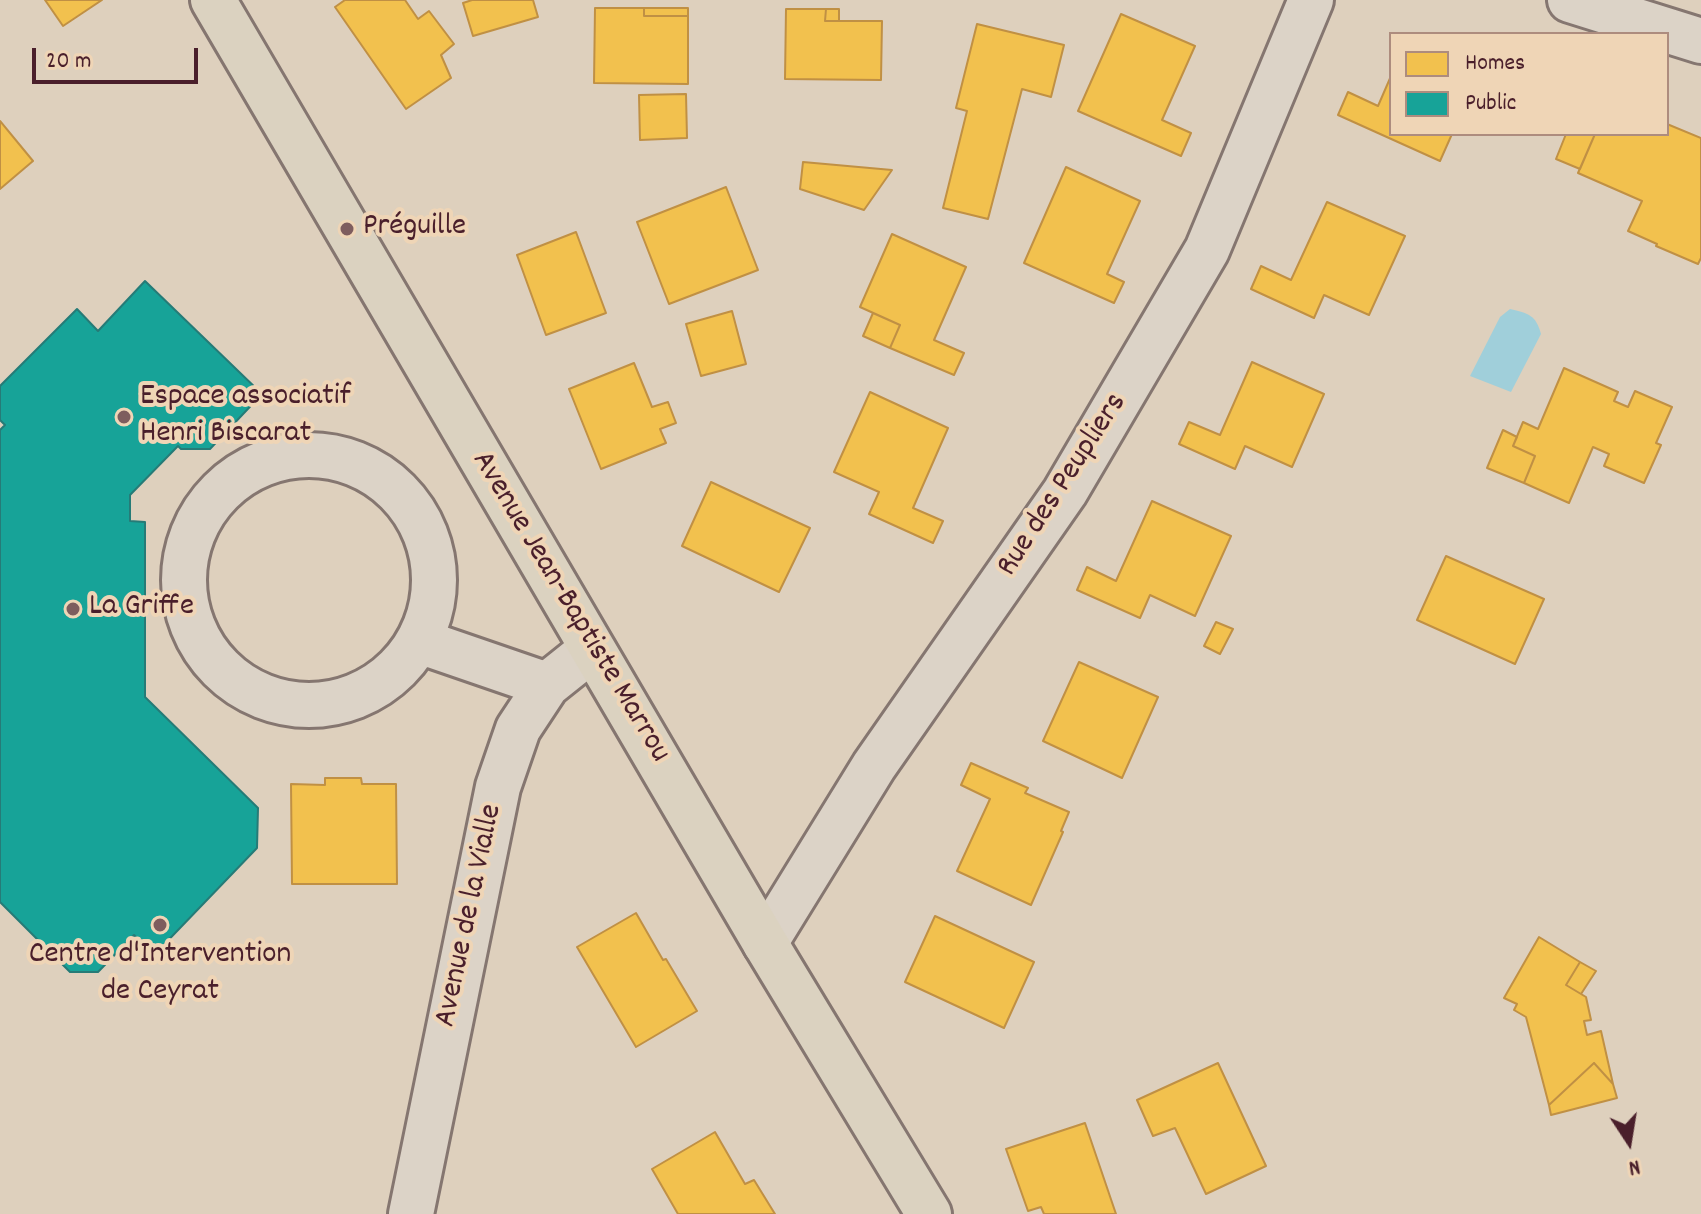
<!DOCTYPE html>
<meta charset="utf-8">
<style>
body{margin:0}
#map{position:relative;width:1701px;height:1214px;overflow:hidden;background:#ded0bd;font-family:Dekko,sans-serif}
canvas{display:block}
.legend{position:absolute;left:1389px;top:32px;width:280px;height:104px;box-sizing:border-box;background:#efd5b6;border:2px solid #ad8c7e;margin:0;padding:10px 14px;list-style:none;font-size:24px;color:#4a1f2b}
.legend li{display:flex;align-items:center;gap:16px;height:40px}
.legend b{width:40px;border:2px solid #ad8c7e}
.north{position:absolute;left:1589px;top:1102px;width:80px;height:80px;-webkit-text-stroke:6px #efd5b6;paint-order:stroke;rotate:168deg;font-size:22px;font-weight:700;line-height:32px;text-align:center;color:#4a1f2b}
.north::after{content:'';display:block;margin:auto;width:28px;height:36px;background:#4a1f2b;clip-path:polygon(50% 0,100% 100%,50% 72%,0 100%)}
.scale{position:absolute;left:32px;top:48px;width:166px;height:36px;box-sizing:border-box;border:4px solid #4a1f2b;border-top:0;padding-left:10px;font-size:24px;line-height:28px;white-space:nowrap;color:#4a1f2b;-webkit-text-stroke:6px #efd5b6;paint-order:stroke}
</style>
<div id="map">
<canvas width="1701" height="1214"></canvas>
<ul class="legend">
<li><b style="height:22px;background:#f2c14e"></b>Homes</li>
<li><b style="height:22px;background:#17a398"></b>Public</li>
</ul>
<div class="north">N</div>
<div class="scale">20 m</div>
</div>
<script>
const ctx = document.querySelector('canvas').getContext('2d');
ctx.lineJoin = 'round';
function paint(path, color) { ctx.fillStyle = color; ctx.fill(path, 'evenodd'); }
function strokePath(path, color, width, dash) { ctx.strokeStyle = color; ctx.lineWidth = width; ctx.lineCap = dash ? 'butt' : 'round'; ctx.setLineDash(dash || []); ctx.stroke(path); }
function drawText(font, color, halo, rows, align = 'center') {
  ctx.font = font + ' Dekko,sans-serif'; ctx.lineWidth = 8; ctx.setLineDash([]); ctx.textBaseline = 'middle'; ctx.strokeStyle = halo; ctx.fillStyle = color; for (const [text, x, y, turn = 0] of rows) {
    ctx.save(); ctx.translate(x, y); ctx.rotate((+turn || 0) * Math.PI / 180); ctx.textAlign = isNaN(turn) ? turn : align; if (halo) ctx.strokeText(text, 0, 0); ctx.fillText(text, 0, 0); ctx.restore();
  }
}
const water = new Path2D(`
 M 1510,309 C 1528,313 1536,315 1541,334 L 1511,392 L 1470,376 L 1500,317 Z`);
const homes = new Path2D(`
 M 45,0 L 102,0 L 63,26 Z
 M 345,0 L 405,0 L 418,19 L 429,11 L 454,44 L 441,55 L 451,78 L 406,109 L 335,7 Z
 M 472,0 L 533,0 L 538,17 L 473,36 L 463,3 Z
 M 595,8 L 644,8 L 644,16 L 688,16 L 688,84 L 594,83 Z
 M 644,8 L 688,8 L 688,16 L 644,16 Z
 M 786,9 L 826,9 L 825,21 L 882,21 L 881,80 L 785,79 Z
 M 826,9 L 839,9 L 839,21 L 825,21 Z
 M 1121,14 L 1195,46 L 1162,120 L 1191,133 L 1181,156 L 1078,111 Z
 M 977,24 L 1064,45 L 1051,97 L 1022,89 L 988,219 L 943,208 L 967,111 L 956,108 Z
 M 1391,76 L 1391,134 L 1452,134 L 1440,161 L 1338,115 L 1348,92 L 1378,106 Z
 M 686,94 L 687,138 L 640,140 L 639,95 Z
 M 0,121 L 33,161 L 0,189 Z
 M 1667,124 L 1701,138 L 1701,258 L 1698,264 L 1656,246 L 1657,244 L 1628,231 L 1642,201 L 1578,173 L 1595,134 L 1667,134 Z
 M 1566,134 L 1595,134 L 1580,169 L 1556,159 Z
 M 803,162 L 892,170 L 864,210 L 800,189 Z
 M 1066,167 L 1140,201 L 1107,274 L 1124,282 L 1114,303 L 1024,263 Z
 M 726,187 L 758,270 L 669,304 L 637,222 Z
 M 1327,202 L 1405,236 L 1369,315 L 1324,295 L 1314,318 L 1251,289 L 1261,266 L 1291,280 Z
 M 576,232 L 606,313 L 546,335 L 517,255 Z
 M 892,234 L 966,267 L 934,340 L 964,353 L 954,375 L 890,348 L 900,325 L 860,307 Z
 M 732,311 L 746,364 L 701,376 L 686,324 Z
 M 873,313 L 900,325 L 890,348 L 863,336 Z
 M 1252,362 L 1324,394 L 1292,467 L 1245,446 L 1235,469 L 1179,444 L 1189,422 L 1220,435 Z
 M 634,363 L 652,407 L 668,402 L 676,423 L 660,429 L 666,443 L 601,469 L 569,389 Z
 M 1564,368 L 1618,392 L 1614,401 L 1628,407 L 1635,391 L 1672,407 L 1656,443 L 1661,445 L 1644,483 L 1604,466 L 1609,454 L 1593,447 L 1569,503 L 1524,483 L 1535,456 L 1513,446 L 1523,422 L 1538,429 Z
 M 870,392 L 948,428 L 913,508 L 943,521 L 933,543 L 869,514 L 879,492 L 834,472 Z
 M 1503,430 L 1517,437 L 1513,446 L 1535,456 L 1524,483 L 1487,468 Z
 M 711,482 L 810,528 L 779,592 L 682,546 Z
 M 1152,501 L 1231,536 L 1195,616 L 1150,595 L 1140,618 L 1077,590 L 1087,567 L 1116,581 Z
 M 1446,556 L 1544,599 L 1515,664 L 1417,620 Z
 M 1216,622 L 1233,629 L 1220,654 L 1204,646 Z
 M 1079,662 L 1158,697 L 1122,778 L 1043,741 Z
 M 971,763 L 1028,788 L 1025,793 L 1069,812 L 1061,831 L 1063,832 L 1031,905 L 957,871 L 990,799 L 961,785 Z
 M 325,778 L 361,778 L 362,784 L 396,784 L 397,884 L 292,884 L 291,784 L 325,785 Z
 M 636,913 L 663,960 L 666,959 L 697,1011 L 636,1047 L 577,947 Z
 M 935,916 L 1034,962 L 1004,1028 L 905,982 Z
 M 1539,937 L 1580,962 L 1566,985 L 1586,997 L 1591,1020 L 1584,1021 L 1587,1035 L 1601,1031 L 1613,1084 L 1594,1063 L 1549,1105 L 1526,1017 L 1514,1010 L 1517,1004 L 1504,998 Z
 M 1580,962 L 1596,971 L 1581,994 L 1566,985 Z
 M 1218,1063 L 1266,1166 L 1206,1194 L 1175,1128 L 1153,1136 L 1137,1100 Z
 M 1594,1063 L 1613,1084 L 1617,1098 L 1551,1115 L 1549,1105 Z
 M 1085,1123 L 1116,1214 L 1044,1214 L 1041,1207 L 1028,1211 L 1006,1149 Z
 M 715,1132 L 745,1184 L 754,1180 L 775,1214 L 678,1214 L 652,1169 Z`);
const public = new Path2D(`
 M 145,281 L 262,394 L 210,449 L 181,449 L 178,446 L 130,495 L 130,521 L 145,522 L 145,697 L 258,808 L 257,848 L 154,955 L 134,935 L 98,972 L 70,972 L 0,902 L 0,430 L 5,425 L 0,420 L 0,386 L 77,309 L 98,331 Z`);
const minor = new Path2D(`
 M 1570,0 L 1701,41
 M184 580a125 125 0 1 1 250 0a125 125 0 1 1-250 0Z
 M 419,641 L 547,685
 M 765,943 L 874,766 L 1065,492 L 1207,250 L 1311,0
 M 411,1214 L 498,787 L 518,729 L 547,685 L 592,649`);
const major = new Path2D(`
 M 213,0 L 765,943 L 929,1214`);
const markers = [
 [347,229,8,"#7e5d5e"],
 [124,417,8,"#7e5d5e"],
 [73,609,8,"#7e5d5e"],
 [160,925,8,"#7e5d5e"]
];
const poiNames = [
 ["Préguille",363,229],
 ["Espace associatif",140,399],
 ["Henri Biscarat",140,436],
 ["La Griffe",89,609],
 ["Centre d'Intervention",160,957,"center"],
 ["de Ceyrat",160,994,"center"]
];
const streetNames = [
 ["Rue des Peupliers",1064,486,-57],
 ["Avenue Jean-Baptiste Marrou",569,608,59],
 ["Avenue de la Vialle",471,916,-78]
];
paint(water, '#a0cfda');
paint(homes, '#f2c14e');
strokePath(homes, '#c09044', 2);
paint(public, '#17a398');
strokePath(public, '#267b77', 2);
strokePath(minor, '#857670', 50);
strokePath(major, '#857670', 50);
strokePath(minor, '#dcd3c7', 44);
strokePath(major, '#dbd2c0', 44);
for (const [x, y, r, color] of markers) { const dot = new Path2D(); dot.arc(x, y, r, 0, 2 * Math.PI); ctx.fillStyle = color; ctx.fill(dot); strokePath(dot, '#efd5b6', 3); }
drawText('32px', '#4a1f2b', '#efd5b6', poiNames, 'left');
drawText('32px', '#4a1f2b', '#efd5b6', streetNames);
</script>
